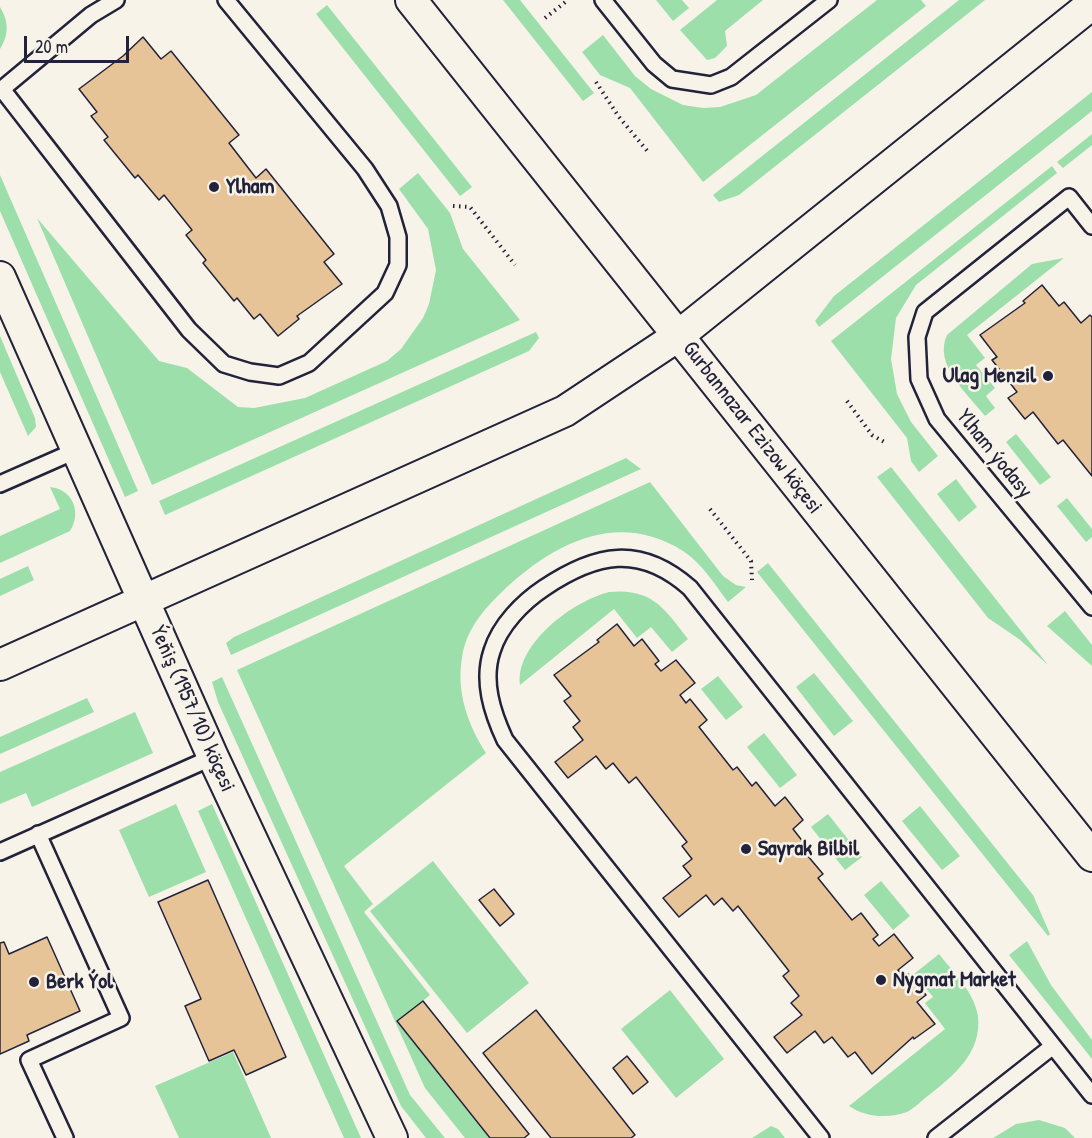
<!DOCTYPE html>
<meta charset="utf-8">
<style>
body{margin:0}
#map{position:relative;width:1092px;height:1138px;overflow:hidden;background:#f7f3e8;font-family:"Patrick Hand",sans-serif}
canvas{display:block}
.scale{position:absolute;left:24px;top:36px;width:105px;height:27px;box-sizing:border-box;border:3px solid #22223b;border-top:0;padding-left:8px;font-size:18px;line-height:21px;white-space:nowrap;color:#22223b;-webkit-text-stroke:4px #f7f3e8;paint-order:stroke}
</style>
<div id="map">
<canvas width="1092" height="1138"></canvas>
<div class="scale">20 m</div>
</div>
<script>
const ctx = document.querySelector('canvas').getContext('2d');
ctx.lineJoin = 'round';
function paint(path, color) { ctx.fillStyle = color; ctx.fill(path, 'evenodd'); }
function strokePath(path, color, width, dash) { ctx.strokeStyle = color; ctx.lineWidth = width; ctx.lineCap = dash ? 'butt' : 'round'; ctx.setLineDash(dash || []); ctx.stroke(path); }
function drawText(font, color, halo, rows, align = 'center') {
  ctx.font = font + ' "Patrick Hand",sans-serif'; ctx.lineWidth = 5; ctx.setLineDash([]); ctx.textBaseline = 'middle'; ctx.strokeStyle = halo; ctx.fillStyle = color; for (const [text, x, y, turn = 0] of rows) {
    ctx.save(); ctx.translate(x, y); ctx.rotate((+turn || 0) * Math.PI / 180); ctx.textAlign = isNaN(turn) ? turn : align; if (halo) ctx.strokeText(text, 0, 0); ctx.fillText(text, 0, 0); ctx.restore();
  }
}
const green = new Path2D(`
 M 503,0 L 520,0 L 594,93 L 583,101 Z
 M 656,0 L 682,0 L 689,8 L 673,21 Z
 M 717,0 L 763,0 L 725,31 L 727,46 L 715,58 L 707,60 L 680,30 Z
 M 877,0 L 921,0 L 926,6 L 703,182 L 630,88 L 600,75 L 582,52 L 603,35 L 635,76 L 651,89 L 683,105 L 703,108 L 720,107 L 756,95 Z
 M 959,0 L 985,0 L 739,195 L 719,202 L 713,195 Z
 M 327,5 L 472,187 L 460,196 L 316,14 Z
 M 0,7 C 9,22 9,34 0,49 Z
 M 1092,92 L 1092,111 L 819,327 L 815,321 L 834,296 Z
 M 1092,134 L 1092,145 L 1063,168 L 1057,162 Z
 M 1052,166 L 1057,173 L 916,285 L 896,318 L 891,359 L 897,394 L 911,422 L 938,456 L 919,472 L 911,461 L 907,438 L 831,341 Z
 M 418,173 L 450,213 L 463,249 L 520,320 L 152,485 L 37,218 L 159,361 L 187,368 L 238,407 L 254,408 L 305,398 L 387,361 L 401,349 L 423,318 L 429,304 L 436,270 L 428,229 L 399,189 Z
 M 0,175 L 138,491 L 125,497 L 0,211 Z
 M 1064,258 L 967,335 L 985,358 L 976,365 L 995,388 L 986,396 L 995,408 L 985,416 C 968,394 933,365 947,335 L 1032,264 Z
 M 536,332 L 539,338 L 529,351 L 165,515 L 159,501 Z
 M 0,336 L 35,418 L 36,427 L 28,436 L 0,372 Z
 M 1016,434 L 1051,477 L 1040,485 L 1006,442 Z
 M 626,458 L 641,469 L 231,655 L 226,643 L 234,637 Z
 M 891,467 L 1048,665 L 1019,639 L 988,618 L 877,477 Z
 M 956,479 L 977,507 L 959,522 L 937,494 Z
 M 650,482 L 723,576 L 736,585 L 746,587 L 728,602 C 715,585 702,563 683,551 C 619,511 558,541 507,587 C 486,607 466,628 462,658 C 456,692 468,725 486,753 L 344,866 L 373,904 L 364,912 L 430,995 L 397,1022 L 489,1138 L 465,1138 L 425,1088 L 237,670 Z
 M 50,487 C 73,489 82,513 70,531 L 0,563 L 0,536 L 60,509 Z
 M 1067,498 L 1092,529 L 1092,537 L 1086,542 L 1057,506 Z
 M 768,563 L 1033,895 L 1050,934 L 1048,936 L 757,572 Z
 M 28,566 L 34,580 L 0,596 L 0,579 Z
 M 609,592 C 652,588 664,608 688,639 L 672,652 L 651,627 L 637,638 L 614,609 L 520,685 C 515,644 573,601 609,592 Z
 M 1065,611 L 1092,645 L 1092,666 L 1047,626 Z
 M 814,673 L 853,721 L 834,736 L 796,687 Z
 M 718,676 L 743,707 L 726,720 L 701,689 Z
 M 222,677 L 410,1095 L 445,1138 L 426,1138 L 401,1106 L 218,702 L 212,682 Z
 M 87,698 L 94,712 L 0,754 L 0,737 Z
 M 135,712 L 153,753 L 32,807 L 26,793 L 0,804 L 0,772 Z
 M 764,733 L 797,775 L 780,788 L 747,747 Z
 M 176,804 L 206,872 L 149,897 L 119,830 Z
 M 212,804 L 361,1138 L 344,1138 L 198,811 Z
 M 920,806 L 960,856 L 942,870 L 902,821 Z
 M 828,814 L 862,857 L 845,870 L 811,827 Z
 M 433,861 L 529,983 L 467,1033 L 370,911 Z
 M 881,881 L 910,916 L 893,930 L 864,895 Z
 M 1027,941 L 1051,985 L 1092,1040 L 1092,1059 L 1009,955 Z
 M 939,954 C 954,973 974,992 978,1016 C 982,1053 954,1075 929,1095 C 922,1100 915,1108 907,1112 C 888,1119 865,1117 849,1106 L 945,1029 L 925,1003 L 933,997 L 914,974 Z
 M 670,990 L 724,1059 L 676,1098 L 621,1029 Z
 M 233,1052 L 271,1138 L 179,1138 L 155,1086 Z
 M 1039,1120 L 1065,1128 L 1075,1138 L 993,1138 L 1016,1124 Z
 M 771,1126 L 778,1129 L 785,1138 L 752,1138 Z`);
const building = new Path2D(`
 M 143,37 L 161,59 L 171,51 L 239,135 L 229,143 L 256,178 L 266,169 L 334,254 L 324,262 L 342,284 L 297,316 L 299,319 L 278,336 L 260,314 L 254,319 L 237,298 L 234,301 L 203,263 L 206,260 L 186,235 L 192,230 L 164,195 L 159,200 L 138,175 L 135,178 L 104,140 L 108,137 L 91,116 L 97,112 L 79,89 L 123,56 Z
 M 1042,285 L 1059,306 L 1064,302 L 1081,323 L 1090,315 L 1092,317 L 1092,476 L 1063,440 L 1058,444 L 1033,412 L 1025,419 L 1008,398 L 1017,392 L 992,360 L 997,357 L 980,335 L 1025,303 L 1023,301 Z
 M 617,624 L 634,646 L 642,639 L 659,661 L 655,664 L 661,671 L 676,660 L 695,683 L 680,695 L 686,703 L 690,699 L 707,720 L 699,727 L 733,770 L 737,767 L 752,786 L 756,782 L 775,806 L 785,797 L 803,820 L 793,829 L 811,852 L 807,855 L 823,874 L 818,878 L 852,920 L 861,913 L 878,935 L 873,939 L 879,946 L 894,934 L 913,958 L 898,970 L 904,977 L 908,974 L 926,995 L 917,1002 L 935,1024 L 914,1039 L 913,1037 L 872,1074 L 855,1052 L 848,1057 L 832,1037 L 824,1043 L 815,1031 L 787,1053 L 774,1037 L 802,1015 L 791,1003 L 799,996 L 783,976 L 789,971 L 738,906 L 733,911 L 722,898 L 714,905 L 706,895 L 679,917 L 663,898 L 691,876 L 683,866 L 692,859 L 682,846 L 687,842 L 636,777 L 629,783 L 613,763 L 606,769 L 596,756 L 568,778 L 555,762 L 583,740 L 573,727 L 580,721 L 564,701 L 571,696 L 554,675 L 599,642 L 597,640 Z
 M 208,880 L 286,1057 L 246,1075 L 234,1050 L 209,1061 L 185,1006 L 201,999 L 158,902 Z
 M 494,889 L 514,914 L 500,926 L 479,900 Z
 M 47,937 L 80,1011 L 27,1035 L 29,1041 L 0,1054 L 0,943 L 4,942 L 9,954 Z
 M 423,1001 L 529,1134 L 524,1138 L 490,1138 L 397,1021 Z
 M 536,1010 L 635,1135 L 631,1138 L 551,1138 L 483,1053 Z
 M 627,1056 L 648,1082 L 633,1094 L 613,1068 Z`);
const path = new Path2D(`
 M 545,18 L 568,0
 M 596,82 L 619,117 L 649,153
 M 453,206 L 470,207 L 515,265
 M 847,401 L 872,435 L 886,443
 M 710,509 L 751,561 L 752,580`);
const lane = new Path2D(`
 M 603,0 L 654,64 L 672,79 L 711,85 L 731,77 L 829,0
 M 2,89 L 91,15 L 116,0
 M 0,90 L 2,89 L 189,330 L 224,364 L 250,372 L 279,376 L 309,363 L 385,293 L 398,265 L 398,237 L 389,206 L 365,169 L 226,0
 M 1092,226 L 1069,197 L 925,312 L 917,337 L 919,379 L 937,419 L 1092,607
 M 0,484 L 75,451
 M 38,834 L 121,1018 L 29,1060 L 65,1138
 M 0,852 L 213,757
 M 821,1138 L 505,740 C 492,712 482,681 492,651 C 500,625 523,602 544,588 C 596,553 640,544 690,588 L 1092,1095
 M 936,1138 L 1053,1046`);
const street = new Path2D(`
 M 411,0 L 1092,856
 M 0,277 L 213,757 L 392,1138
 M 0,665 L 565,411 L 678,336 L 1092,4`);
const markers = [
 [214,187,6,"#22223b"],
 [1048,376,6,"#22223b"],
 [746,849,6,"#22223b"],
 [881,980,6,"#22223b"],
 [34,982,6,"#22223b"]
];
const poiNames = [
 ["Ylham",226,187],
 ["Ulag Menzil",1036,376,"right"],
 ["Sayrak Bilbil",758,849],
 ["Nygmat Market",893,980],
 ["Berk Ýol",46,982]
];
const streetNames = [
 ["Gurbannazar Ezizow köçesi",752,428,52],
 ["Ylham ýodasy",994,454,51],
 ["Ýeňiş (1957/10) köçesi",192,709,66]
];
paint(green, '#9ddfaa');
paint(building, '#e7c498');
strokePath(building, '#22223b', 1.5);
strokePath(lane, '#22223b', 20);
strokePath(street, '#22223b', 34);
strokePath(path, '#22223b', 4, [1.5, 4.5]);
strokePath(lane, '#f7f3e8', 15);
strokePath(street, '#f7f3e8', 30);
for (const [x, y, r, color] of markers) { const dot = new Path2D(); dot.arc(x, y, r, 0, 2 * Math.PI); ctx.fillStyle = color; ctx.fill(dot); strokePath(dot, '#f7f3e8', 2); }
drawText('bold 22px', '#22223b', '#f7f3e8', poiNames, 'left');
drawText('22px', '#22223b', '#f7f3e8', streetNames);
</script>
